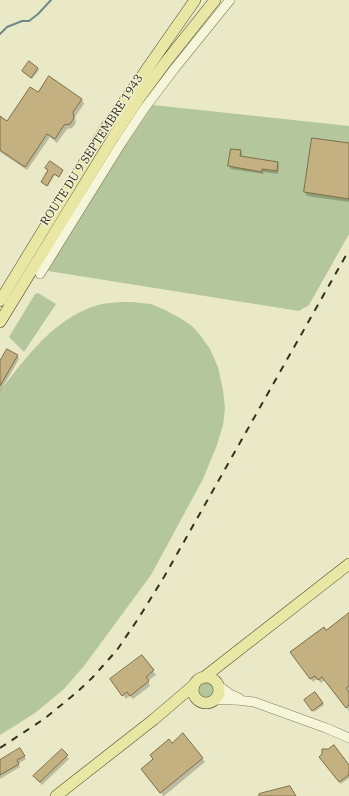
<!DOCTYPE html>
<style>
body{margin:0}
canvas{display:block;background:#e9e9c7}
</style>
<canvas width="349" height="796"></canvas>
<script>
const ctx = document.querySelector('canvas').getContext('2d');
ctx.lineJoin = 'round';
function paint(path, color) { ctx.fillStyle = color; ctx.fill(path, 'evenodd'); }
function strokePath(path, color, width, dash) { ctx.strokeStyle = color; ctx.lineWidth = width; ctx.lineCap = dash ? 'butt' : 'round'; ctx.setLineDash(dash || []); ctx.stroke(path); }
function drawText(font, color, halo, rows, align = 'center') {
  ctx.font = font + ' "IBM Plex Serif",serif'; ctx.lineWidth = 3; ctx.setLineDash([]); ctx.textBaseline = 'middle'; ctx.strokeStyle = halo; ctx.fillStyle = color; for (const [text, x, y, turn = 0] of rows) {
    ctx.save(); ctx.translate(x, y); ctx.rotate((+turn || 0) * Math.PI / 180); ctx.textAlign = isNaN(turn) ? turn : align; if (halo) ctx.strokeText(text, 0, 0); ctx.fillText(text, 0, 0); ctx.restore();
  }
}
const green = new Path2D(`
 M 153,105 L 349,126 L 349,234 L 309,305 L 299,311 L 48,271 L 95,190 Z
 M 38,293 L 56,304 L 24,352 L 9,337 L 35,294 Z
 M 120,302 L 132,302 L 151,304 L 165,310 L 180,318 L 192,326 L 200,335 L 210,349 L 218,367 L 223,390 L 225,408 L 223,425 L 217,445 L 203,479 L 151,575 L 84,666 L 64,689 L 35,713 L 0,735 L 0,391 C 24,360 49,325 87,309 C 97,304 109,303 120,302 Z
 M197 690a10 10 0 1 1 20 0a10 10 0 1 1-20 0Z`);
const shadow = new Path2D(`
 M 38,68 L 39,70 L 32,79 L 24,73 L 23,71 Z
 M 82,99 L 84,104 L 75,117 L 76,123 L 72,128 L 67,129 L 57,143 L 50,137 L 27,170 L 0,152 L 0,118 L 7,122 Z
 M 349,144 L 349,202 L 307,196 L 305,192 Z
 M 241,151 L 242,154 L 242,157 L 278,163 L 279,166 L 278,174 L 264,172 L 263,174 L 231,169 L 229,166 Z
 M 49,170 L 63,171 L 59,177 L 55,174 L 48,186 L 42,182 Z
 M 8,350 L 18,356 L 19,359 L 0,392 L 0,363 Z
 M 349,614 L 349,711 L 325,680 L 321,683 L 317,679 L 313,682 L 294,656 Z
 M 153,671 L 156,675 L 148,681 L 150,686 L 133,699 L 130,696 L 126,699 L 114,684 Z
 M 307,702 L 323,703 L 324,705 L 314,712 Z
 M 172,744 L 202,758 L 205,762 L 164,796 L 163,796 L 142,770 L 154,760 L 151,756 Z
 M 20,749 L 26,759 L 18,764 L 20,767 L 0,779 L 0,761 Z
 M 62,750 L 69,759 L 42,785 L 36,779 Z
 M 322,760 L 349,766 L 349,778 L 341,784 Z`);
const stream = new Path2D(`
 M 0,34 L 7,27 L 22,21 L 29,21 L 38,14 L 51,0`);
const building = new Path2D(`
 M 29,61 L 38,68 L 31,78 L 22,71 Z
 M 49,76 L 82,99 L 73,112 L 74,118 L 70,124 L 64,125 L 55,139 L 47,134 L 25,167 L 0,150 L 0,116 L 7,121 L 30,87 L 38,92 Z
 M 312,138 L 349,143 L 349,199 L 304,192 Z
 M 231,149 L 241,150 L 240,156 L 278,162 L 277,171 L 262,169 L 262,172 L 228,166 Z
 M 50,161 L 63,170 L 59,177 L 54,174 L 47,186 L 41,182 L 48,170 L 45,168 Z
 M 7,349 L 18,355 L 0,386 L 0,361 Z
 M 349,613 L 349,686 L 346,688 L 349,692 L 349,705 L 346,708 L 322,677 L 318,680 L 315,676 L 310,679 L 290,652 L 324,627 L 326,630 Z
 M 142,655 L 154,670 L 146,677 L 149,681 L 130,696 L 127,692 L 122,696 L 110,679 Z
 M 315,692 L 323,703 L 312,711 L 304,700 Z
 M 183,733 L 203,758 L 160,793 L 141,769 L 153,759 L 150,755 L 169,739 L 172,743 Z
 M 334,745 L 349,765 L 349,775 L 339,782 L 319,757 L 322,754 L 322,749 L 328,749 Z
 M 20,748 L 25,756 L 17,760 L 19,764 L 0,775 L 0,760 Z
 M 62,749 L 68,755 L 40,782 L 33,776 Z
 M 290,786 L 296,796 L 259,796 L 259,794 Z`);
const minor = new Path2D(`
 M 40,274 L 122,142 L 144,109 L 175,68 L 230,0
 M 218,685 L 230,694 L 239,698
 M 214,700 C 228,699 241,700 254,702 L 326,728 L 349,738`);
const major = new Path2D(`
 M 0,301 L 103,132 L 195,0
 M 0,322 L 114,136 L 140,97 L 165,63 L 215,0
 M193 690a13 13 0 1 1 26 0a13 13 0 1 1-26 0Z
 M 203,678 L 349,564
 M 56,796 L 153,720 L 194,685`);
const rail = new Path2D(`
 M 0,748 L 44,719 L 76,693 L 92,678 L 117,650 L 138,619 L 164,577 L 349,250`);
const streetNames = [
 ["ROUTE DU 9 SEPTEMBRE 1943",92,150,-57]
];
paint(green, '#b4c69c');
paint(shadow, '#0003');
strokePath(stream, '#6f898b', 2);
paint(building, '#c3b181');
strokePath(building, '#7f6e47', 1);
strokePath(minor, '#827d5e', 10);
strokePath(major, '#514a32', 12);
strokePath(minor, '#f4f5d9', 9);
strokePath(major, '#e8e7a3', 11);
strokePath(rail, '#343020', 2, [7, 7]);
drawText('12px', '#343020', '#f1f1d5', streetNames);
</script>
